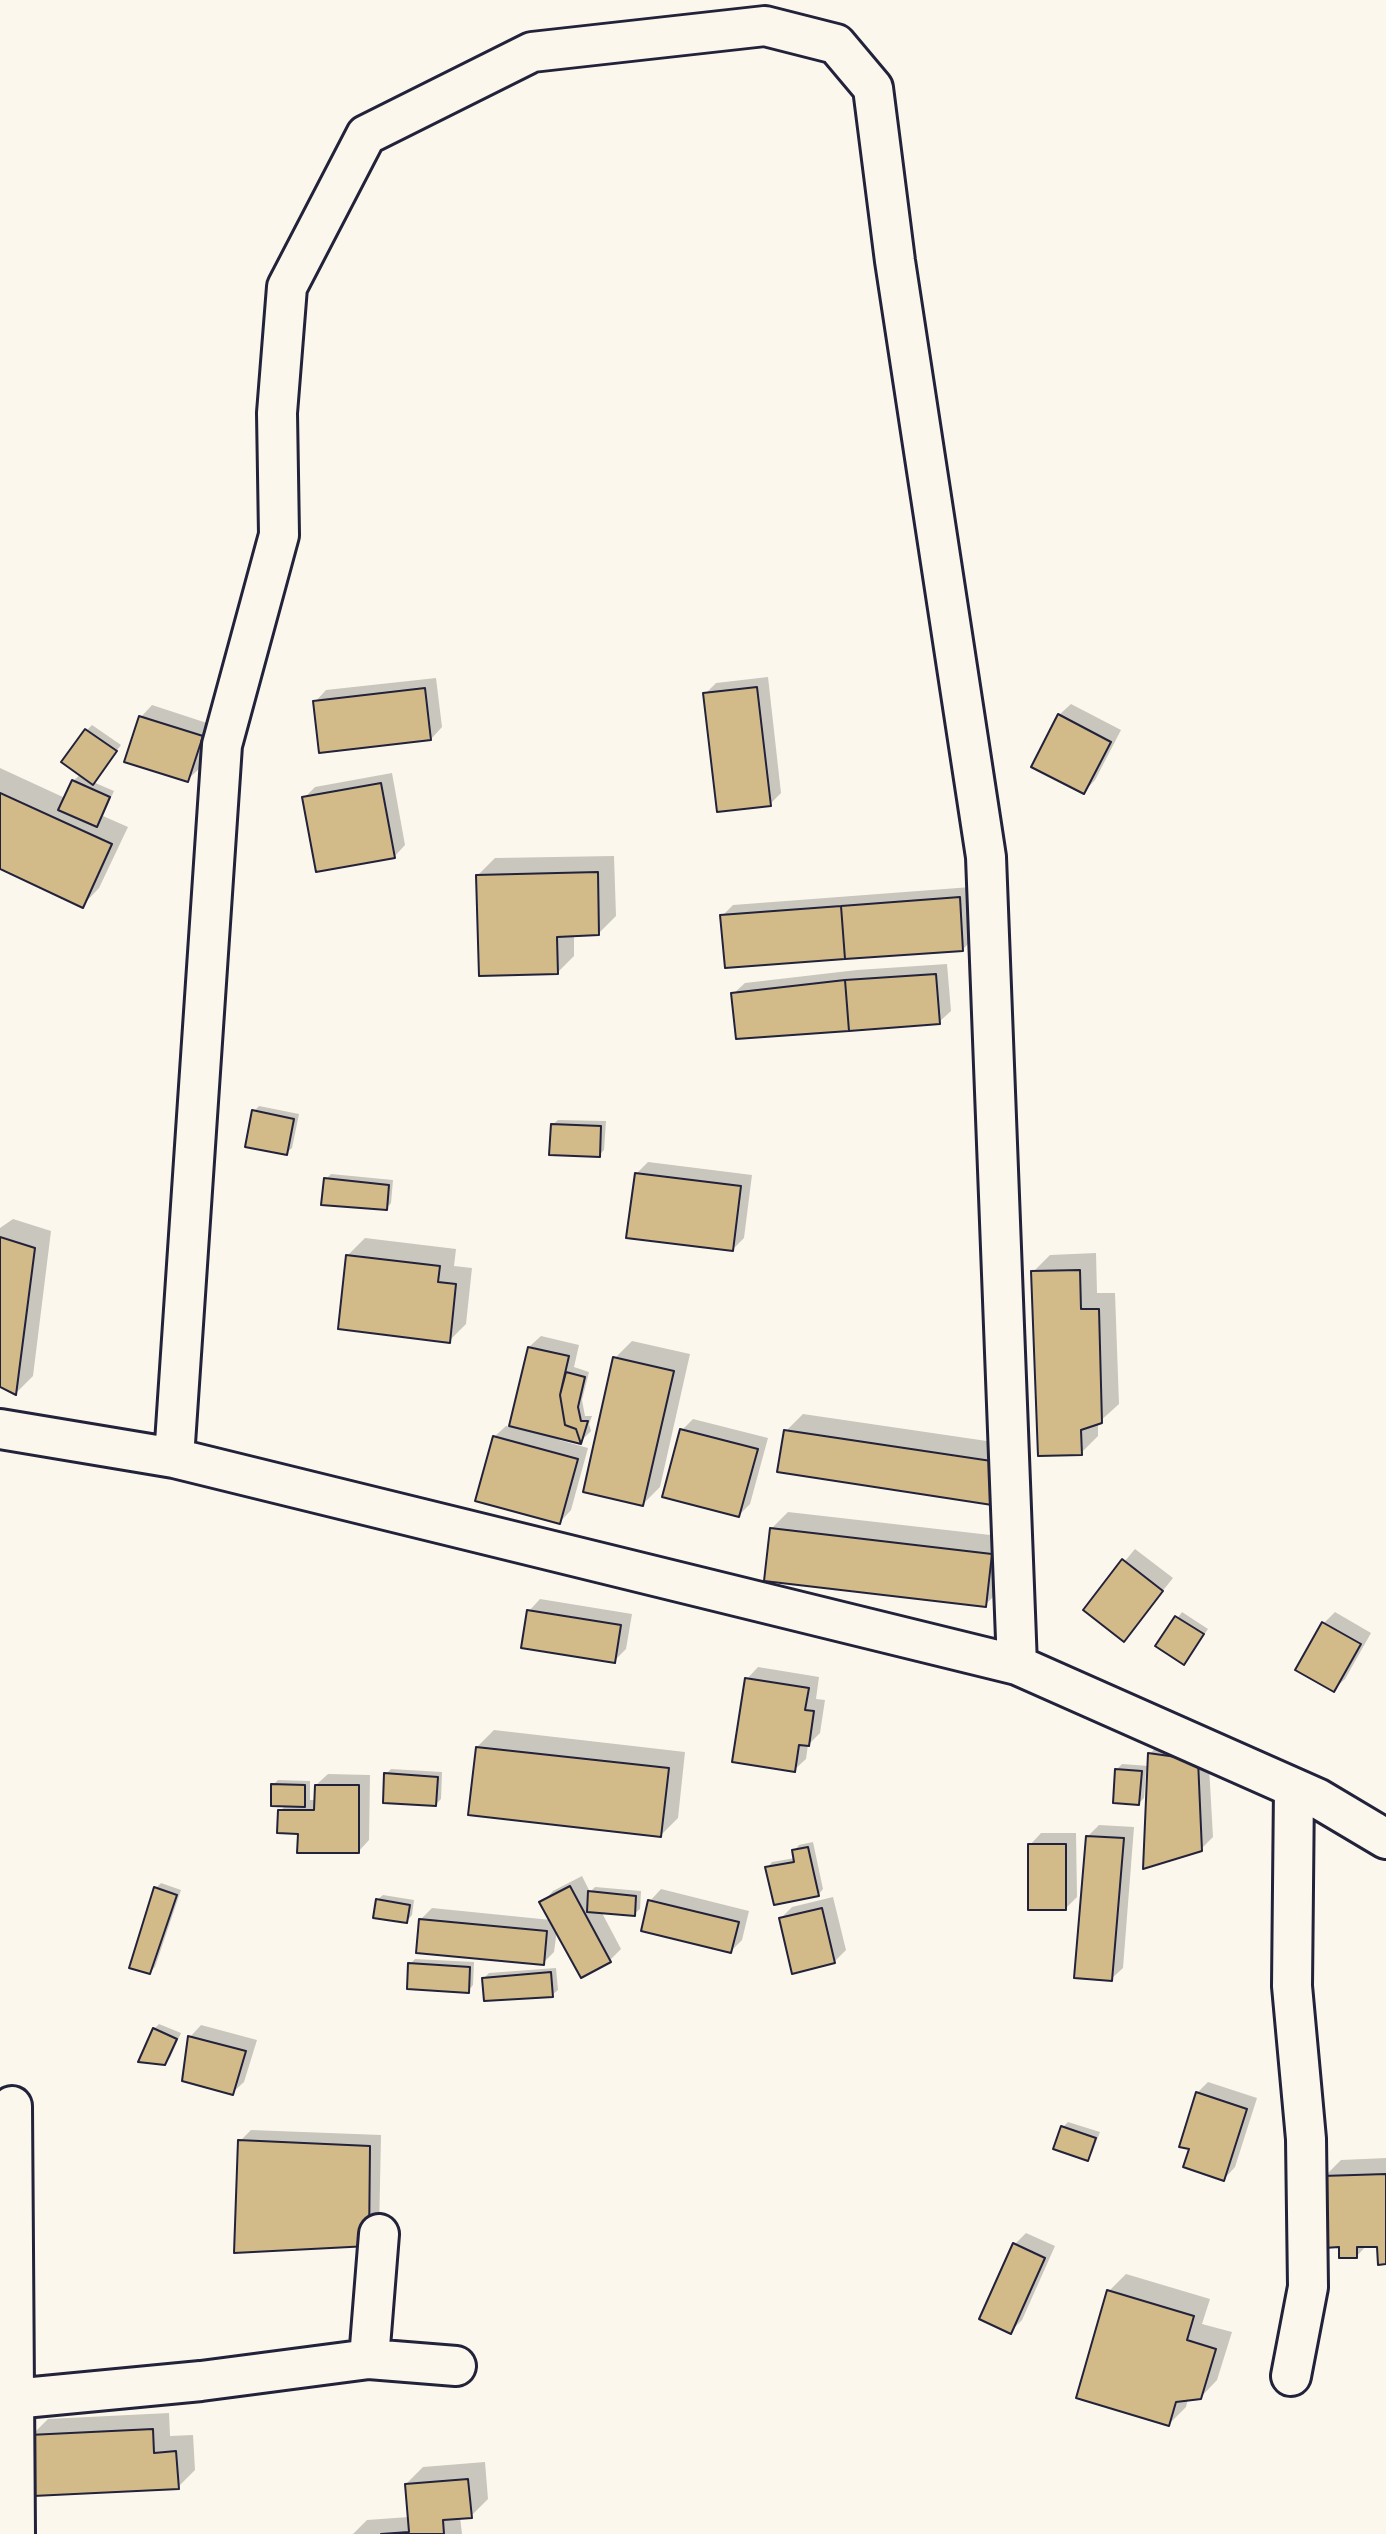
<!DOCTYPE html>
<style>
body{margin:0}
canvas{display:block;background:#fbf7ec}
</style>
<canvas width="1386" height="2534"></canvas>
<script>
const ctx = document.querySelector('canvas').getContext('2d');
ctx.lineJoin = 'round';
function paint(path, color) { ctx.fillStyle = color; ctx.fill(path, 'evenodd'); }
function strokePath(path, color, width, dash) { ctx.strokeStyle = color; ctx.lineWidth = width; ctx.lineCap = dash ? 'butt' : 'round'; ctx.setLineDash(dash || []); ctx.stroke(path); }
const shadow = new Path2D(`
 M 768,677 L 781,793 L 770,804 L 705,694 L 716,683 Z
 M 436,678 L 442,727 L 431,739 L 315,702 L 326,690 Z
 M 1071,704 L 1121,730 L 1095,780 L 1084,792 L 1059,715 Z
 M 152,705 L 213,725 L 199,769 L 187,780 L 141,717 Z
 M 92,725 L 121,745 L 93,782 L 114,791 L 103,816 L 128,827 L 99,888 L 83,905 L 0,867 L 0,768 L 65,798 L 73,781 L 81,774 L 87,730 Z
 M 392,773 L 405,845 L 394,857 L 304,798 L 315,787 Z
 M 614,856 L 616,916 L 599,933 L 574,934 L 574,956 L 557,973 L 478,875 L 495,858 Z
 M 971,887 L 974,938 L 962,950 L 722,916 L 733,905 Z
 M 947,964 L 951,1011 L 939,1022 L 733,994 L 745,983 L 857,970 Z
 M 259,1106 L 299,1114 L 292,1148 L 286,1153 L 254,1111 Z
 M 558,1120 L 606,1121 L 604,1150 L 599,1155 L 552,1125 Z
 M 648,1162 L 752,1175 L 744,1238 L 733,1249 L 636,1174 Z
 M 331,1174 L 393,1180 L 391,1203 L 386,1209 L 326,1179 Z
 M 13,1219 L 51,1231 L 33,1376 L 16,1393 L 0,1385 L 0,1228 Z
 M 365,1238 L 456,1249 L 454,1266 L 472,1268 L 466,1324 L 449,1341 L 348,1255 Z
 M 1096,1253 L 1097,1293 L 1115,1293 L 1119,1404 L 1098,1423 L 1098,1436 L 1081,1453 L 1033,1272 L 1050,1255 Z
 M 541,1336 L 579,1345 L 574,1367 L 589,1372 L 582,1400 L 585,1416 L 592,1416 L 589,1424 L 591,1431 L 580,1442 L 560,1437 L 559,1440 L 588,1448 L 571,1510 L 560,1522 L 494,1437 L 506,1426 L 510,1427 L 529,1347 Z
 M 632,1341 L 690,1354 L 660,1487 L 643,1504 L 615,1358 Z
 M 803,1414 L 1014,1445 L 1008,1486 L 786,1431 Z
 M 693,1419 L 768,1438 L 750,1504 L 739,1515 L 682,1430 Z
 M 788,1512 L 1008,1537 L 1002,1588 L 985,1605 L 771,1529 Z
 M 1135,1549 L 1173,1578 L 1124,1639 L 1085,1609 Z
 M 540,1599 L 632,1614 L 626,1649 L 614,1661 L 529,1611 Z
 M 1182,1612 L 1208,1629 L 1189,1657 L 1158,1645 Z
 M 1335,1612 L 1371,1633 L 1345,1679 L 1333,1690 L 1324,1623 Z
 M 758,1667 L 819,1677 L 816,1699 L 825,1700 L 820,1733 L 808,1745 L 806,1759 L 794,1770 L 747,1679 Z
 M 494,1730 L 685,1752 L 678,1818 L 661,1835 L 477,1747 Z
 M 1161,1742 L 1208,1749 L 1213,1837 L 1201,1849 L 1149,1770 L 1146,1770 L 1144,1798 L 1139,1803 L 1117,1769 L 1122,1764 L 1149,1766 L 1150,1754 Z
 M 391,1769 L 442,1772 L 441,1799 L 435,1805 L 386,1774 Z
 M 328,1774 L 370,1775 L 369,1840 L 358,1852 L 300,1832 L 280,1811 L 286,1805 L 273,1785 L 278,1780 L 310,1781 L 310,1800 L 316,1800 L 316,1785 Z
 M 1099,1825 L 1134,1827 L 1123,1968 L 1111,1979 L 1088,1836 Z
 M 1041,1833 L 1076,1833 L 1077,1897 L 1066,1908 L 1030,1845 Z
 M 813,1842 L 823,1889 L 818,1895 L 767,1868 L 772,1862 L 795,1858 L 794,1851 L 799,1845 Z
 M 582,1876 L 590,1892 L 595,1887 L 641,1891 L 640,1909 L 634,1914 L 601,1911 L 621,1949 L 610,1960 L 557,1930 L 554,1952 L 543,1963 L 420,1920 L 432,1908 L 551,1920 L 542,1903 L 553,1891 Z
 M 161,1883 L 181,1890 L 155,1967 L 150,1972 L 156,1888 Z
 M 661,1889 L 749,1911 L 742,1940 L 731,1951 L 650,1901 Z
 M 383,1895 L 414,1900 L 412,1915 L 407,1921 L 377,1900 Z
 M 833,1897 L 846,1950 L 834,1962 L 781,1918 L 792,1907 Z
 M 415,1959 L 474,1962 L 473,1985 L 468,1991 L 410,1964 Z
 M 556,1968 L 558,1990 L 552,1995 L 484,1978 L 489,1973 Z
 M 159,2024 L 181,2033 L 170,2058 L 164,2063 L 154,2029 Z
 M 201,2025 L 257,2040 L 244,2082 L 232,2093 L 190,2037 Z
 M 1208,2082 L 1257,2098 L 1235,2167 L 1224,2179 L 1191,2148 L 1197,2093 Z
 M 1068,2122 L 1100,2132 L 1092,2153 L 1087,2159 L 1063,2127 Z
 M 251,2130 L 381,2135 L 379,2233 L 240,2141 Z
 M 1386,2158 L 1386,2263 L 1379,2245 L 1367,2245 L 1356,2257 L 1341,2246 L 1324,2177 L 1341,2160 Z
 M 1026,2233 L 1055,2246 L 1022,2320 L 1010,2332 L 1015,2244 Z
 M 1126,2274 L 1210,2299 L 1202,2324 L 1232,2332 L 1217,2380 L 1200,2398 L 1188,2399 L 1186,2407 L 1169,2424 L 1109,2291 Z
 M 169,2413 L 170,2436 L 193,2435 L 195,2470 L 178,2487 L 31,2436 L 48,2419 Z
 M 485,2462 L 488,2499 L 471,2516 L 460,2517 L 462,2534 L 353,2534 L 367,2520 L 409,2517 L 406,2484 L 423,2467 Z`);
const building = new Path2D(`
 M 757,687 L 771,806 L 717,812 L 703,693 Z
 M 425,688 L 431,740 L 319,753 L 313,701 Z
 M 1058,714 L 1111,742 L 1084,794 L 1031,767 Z
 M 139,716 L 203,736 L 188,782 L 124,762 Z
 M 85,729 L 117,751 L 93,785 L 61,762 Z
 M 72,780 L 110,797 L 97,827 L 58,810 Z
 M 381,783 L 395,858 L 316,872 L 302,797 Z
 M 0,793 L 112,844 L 83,908 L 0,869 Z
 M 598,872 L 599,935 L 557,937 L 558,974 L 479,976 L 476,875 Z
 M 960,897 L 963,951 L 845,959 L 841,906 Z
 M 841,906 L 845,959 L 725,968 L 720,915 Z
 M 936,974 L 940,1024 L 849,1031 L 845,980 Z
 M 845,980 L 849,1031 L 736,1039 L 731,993 Z
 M 252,1110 L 294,1119 L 287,1155 L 245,1147 Z
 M 551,1124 L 601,1126 L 600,1157 L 549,1155 Z
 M 635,1173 L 741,1186 L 733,1251 L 626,1238 Z
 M 324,1178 L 389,1185 L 387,1210 L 321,1205 Z
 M 0,1237 L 35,1248 L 16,1395 L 0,1387 Z
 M 346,1255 L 440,1266 L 438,1282 L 456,1284 L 450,1343 L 338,1329 Z
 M 1080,1270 L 1081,1309 L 1099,1309 L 1102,1423 L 1081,1430 L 1082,1455 L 1038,1456 L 1031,1271 Z
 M 528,1347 L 569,1356 L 560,1395 L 565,1425 L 576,1429 L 581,1444 L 509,1426 Z
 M 613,1357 L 674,1371 L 643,1506 L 583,1492 Z
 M 566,1372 L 585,1377 L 578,1407 L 581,1421 L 588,1421 L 581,1444 L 576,1429 L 565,1425 L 560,1395 Z
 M 680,1429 L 758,1449 L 739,1517 L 662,1497 Z
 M 784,1430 L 998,1462 L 992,1505 L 777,1472 Z
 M 493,1436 L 578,1459 L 560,1524 L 475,1501 Z
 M 770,1528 L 992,1554 L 986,1607 L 764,1581 Z
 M 1122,1559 L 1163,1591 L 1124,1642 L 1083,1610 Z
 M 527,1610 L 621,1625 L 615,1663 L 521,1648 Z
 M 1175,1616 L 1204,1634 L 1184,1665 L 1155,1646 Z
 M 1322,1622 L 1361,1644 L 1334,1692 L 1295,1670 Z
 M 745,1678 L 809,1688 L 805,1710 L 814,1711 L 809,1746 L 799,1745 L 795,1772 L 732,1762 Z
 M 476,1747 L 669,1768 L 661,1837 L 468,1815 Z
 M 1148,1753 L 1198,1760 L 1202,1851 L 1143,1869 Z
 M 1115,1769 L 1142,1771 L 1139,1805 L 1113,1803 Z
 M 384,1773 L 438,1777 L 436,1806 L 383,1803 Z
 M 271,1784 L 305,1785 L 305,1807 L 271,1806 Z
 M 315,1785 L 359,1785 L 359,1853 L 297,1853 L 298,1834 L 277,1833 L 278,1810 L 314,1810 Z
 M 1086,1836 L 1124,1838 L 1112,1981 L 1074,1978 Z
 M 1028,1844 L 1066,1844 L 1066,1910 L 1028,1910 Z
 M 808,1847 L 819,1896 L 774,1905 L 765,1867 L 794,1862 L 792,1850 Z
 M 570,1886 L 611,1962 L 581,1978 L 539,1902 Z
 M 154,1887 L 177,1895 L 150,1974 L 129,1968 Z
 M 588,1891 L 636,1896 L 635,1916 L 587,1912 Z
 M 376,1899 L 410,1905 L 407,1923 L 373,1918 Z
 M 648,1900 L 739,1922 L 731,1953 L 641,1931 Z
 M 822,1908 L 835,1963 L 792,1974 L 779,1918 Z
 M 419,1919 L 547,1931 L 544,1965 L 416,1953 Z
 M 408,1963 L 470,1967 L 469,1993 L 407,1989 Z
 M 551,1972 L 553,1997 L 484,2001 L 482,1978 Z
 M 153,2028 L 177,2039 L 165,2065 L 138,2062 Z
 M 188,2036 L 246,2051 L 233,2095 L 182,2081 Z
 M 1196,2092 L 1247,2109 L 1224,2181 L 1183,2167 L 1189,2149 L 1179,2147 Z
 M 1061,2126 L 1096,2138 L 1088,2161 L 1053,2149 Z
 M 238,2140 L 370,2146 L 369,2246 L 234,2253 Z
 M 1386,2174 L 1386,2264 L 1378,2265 L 1377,2247 L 1357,2247 L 1357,2258 L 1339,2258 L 1339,2247 L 1324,2248 L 1322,2176 Z
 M 1013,2243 L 1045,2258 L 1011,2334 L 979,2319 Z
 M 1107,2290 L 1194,2316 L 1187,2340 L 1216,2349 L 1201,2399 L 1176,2402 L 1169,2426 L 1076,2398 Z
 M 153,2429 L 154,2453 L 176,2451 L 179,2489 L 33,2496 L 29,2435 Z
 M 468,2479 L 472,2518 L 443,2520 L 444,2534 L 381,2534 L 409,2532 L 405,2484 Z`);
const minor = new Path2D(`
 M 0,1429 L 174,1458 L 1017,1665 L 1317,1798 L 1386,1839
 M 174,1458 L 222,745 L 279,535 L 277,413 L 287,287 L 366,135 L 532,52 L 765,26 L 836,44 L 873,88 L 895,261 L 986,857 L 1017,1665
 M 12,2106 L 15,2534
 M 369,2359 L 379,2234
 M 1291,2376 L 1308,2287 L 1306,2139 L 1292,1986 L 1294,1788
 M 13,2399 L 201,2381 L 369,2359 L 456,2366`);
paint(shadow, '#0003');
paint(building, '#d3ba89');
strokePath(building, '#22223b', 2);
strokePath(minor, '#22223b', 44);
strokePath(minor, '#fbf7ec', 38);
</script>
